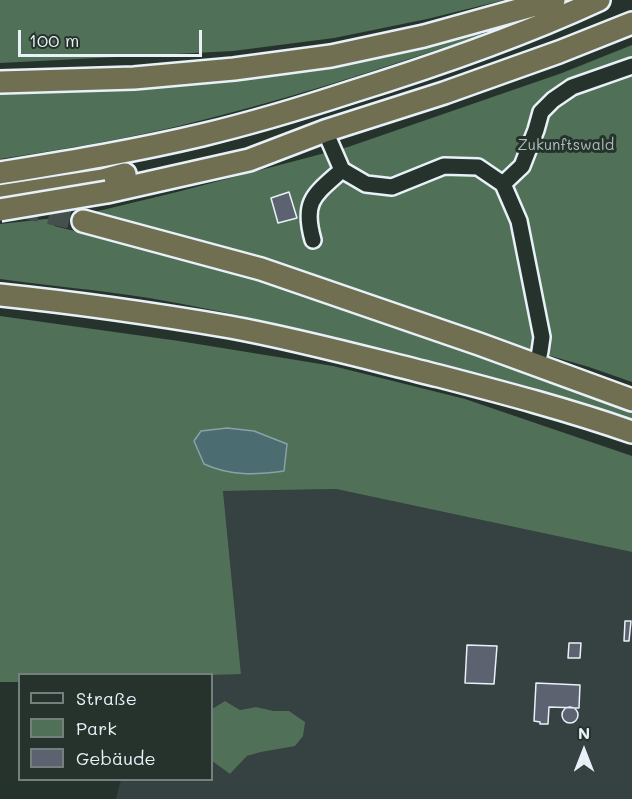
<!DOCTYPE html>
<meta charset="utf-8">
<style>
body{margin:0}
#map{position:relative;width:632px;height:799px;overflow:hidden;background:#26332d;font-family:Mali,sans-serif}
canvas{display:block}
.legend{position:absolute;left:18px;top:673px;width:195px;height:108px;box-sizing:border-box;background:#26332d;border:2px solid #747f7e;margin:0;padding:8px 10px;list-style:none;font-size:18px;color:#e8f1f8}
.legend li{display:flex;align-items:center;gap:12px;height:30px}
.legend b{width:30px;border:2px solid #747f7e}
.north{position:absolute;left:554px;top:721px;width:60px;height:60px;-webkit-text-stroke:4px #26332d;paint-order:stroke;rotate:0deg;font-size:16px;font-weight:700;line-height:24px;text-align:center;color:#e8f1f8}
.north::after{content:'';display:block;margin:auto;width:21px;height:27px;background:#e8f1f8;clip-path:polygon(50% 0,100% 100%,50% 72%,0 100%)}
.scale{position:absolute;left:18px;top:30px;width:184px;height:27px;box-sizing:border-box;border:3px solid #e8f1f8;border-top:0;padding-left:8px;font-size:18px;line-height:21px;white-space:nowrap;color:#e8f1f8;-webkit-text-stroke:4px #26332d;paint-order:stroke}
</style>
<div id="map">
<canvas width="632" height="799"></canvas>
<ul class="legend">
<li><b style="height:8px;background:#26332d"></b>Straße</li>
<li><b style="height:16px;background:#517058"></b>Park</li>
<li><b style="height:16px;background:#5d6270"></b>Gebäude</li>
</ul>
<div class="north">N</div>
<div class="scale">100 m</div>
</div>
<script>
const ctx = document.querySelector('canvas').getContext('2d');
ctx.lineJoin = 'round';
function paint(path, color) { ctx.fillStyle = color; ctx.fill(path, 'evenodd'); }
function strokePath(path, color, width, dash) { ctx.strokeStyle = color; ctx.lineWidth = width; ctx.lineCap = dash ? 'butt' : 'round'; ctx.setLineDash(dash || []); ctx.stroke(path); }
function drawText(font, color, halo, rows, align = 'center') {
  ctx.font = font + ' Mali,sans-serif'; ctx.lineWidth = 6; ctx.setLineDash([]); ctx.textBaseline = 'middle'; ctx.strokeStyle = halo; ctx.fillStyle = color; for (const [text, x, y, turn = 0] of rows) {
    ctx.save(); ctx.translate(x, y); ctx.rotate((+turn || 0) * Math.PI / 180); ctx.textAlign = isNaN(turn) ? turn : align; if (halo) ctx.strokeText(text, 0, 0); ctx.fillText(text, 0, 0); ctx.restore();
  }
}
const built = new Path2D(`
 M 336,489 L 632,552 L 632,799 L 116,799 L 121,780 L 212,780 L 212,761 L 230,774 L 247,756 L 261,752 L 289,711 L 274,711 L 256,707 L 240,710 L 225,701 L 212,709 L 212,675 L 241,673 L 223,491 Z`);
const green = new Path2D(`
 M 0,0 L 504,0 L 427,19 L 334,38 L 233,51 L 0,63 Z
 M 478,31 L 481,35 C 381,69 282,101 179,126 C 120,140 60,150 0,159 L 0,92 Z
 M 632,45 L 632,382 L 589,367 L 513,345 L 258,255 L 90,213 L 177,192 L 348,147 L 562,73 Z
 M 55,218 L 54,226 L 181,257 L 349,310 L 632,413 L 632,426 C 474,375 313,326 149,298 C 100,290 50,286 0,279 L 0,224 Z
 M 0,316 L 179,341 L 333,366 L 465,399 L 632,456 L 632,552 L 336,489 L 223,491 L 241,674 L 212,675 L 20,674 L 19,682 L 0,682 Z
 M 225,701 L 240,710 L 256,707 L 274,711 L 289,711 L 305,722 L 303,736 L 295,746 L 261,752 L 247,756 L 230,774 L 212,761 L 212,709 Z`);
const water = new Path2D(`
 M 227,428 L 254,431 L 287,444 L 284,471 C 256,475 230,476 204,464 L 194,441 L 201,431 Z`);
const building = new Path2D(`
 M 289,192 L 297,218 L 278,223 L 271,198 Z
 M 625,621 L 631,621 L 629,641 L 624,641 Z
 M 569,643 L 581,643 L 580,658 L 568,658 Z
 M 467,645 L 497,646 L 494,684 L 465,683 Z
 M 536,683 L 580,685 L 579,708 L 549,707 L 548,724 L 540,724 L 540,722 L 534,721 Z
 M562 715a8 8 0 1 1 16 0a8 8 0 1 1-16 0Z`);
const highwayTunnel = new Path2D(`
 M 19,207 L 83,221`);
const minor = new Path2D(`
 M 325,131 L 342,170 L 366,184 L 392,187 L 444,166 L 478,167 L 503,184
 M 313,240 C 302,201 314,195 342,170
 M 537,365 L 540,351 L 542,337 L 519,221 L 503,184 L 522,166 L 536,130 L 541,112 L 553,100 L 572,87 L 632,66`);
const highway = new Path2D(`
 M 0,82 L 134,78 L 234,69 L 331,56 L 424,36 L 554,0
 M 0,173 C 67,162 135,151 202,135 C 252,123 302,108 351,92 C 435,66 519,37 599,0
 M 107,192 L 249,160 L 325,131 L 444,93 L 559,52 L 632,23
 M 0,196 L 103,180 L 125,174
 M 83,221 L 261,269 L 479,344 L 632,400
 M 0,295 C 77,303 154,314 230,327 C 301,340 370,359 439,376 C 504,393 569,410 632,432`);
const highwayBridge = new Path2D(`
 M 0,210 L 107,192`);
const parkNames = [
 ["Zukunftswald",566,145]
];
paint(built, '#364141');
paint(green, '#517058');
paint(water, '#4b6d71');
strokePath(water, '#8aa2a7', 1.5);
paint(building, '#5d6270');
strokePath(building, '#e8f1f8', 1.5);
strokePath(highwayTunnel, '#43504b', 21, [21, 10]);
strokePath(minor, '#e8f1f8', 20);
strokePath(highway, '#e8f1f8', 26);
strokePath(minor, '#26332d', 15);
strokePath(highway, '#706f52', 21);
strokePath(highwayBridge, '#e8f1f8', 26, []);
strokePath(highwayBridge, '#706f52', 21);
drawText('15px', '#acbdb8', '#26332d', parkNames);
</script>
